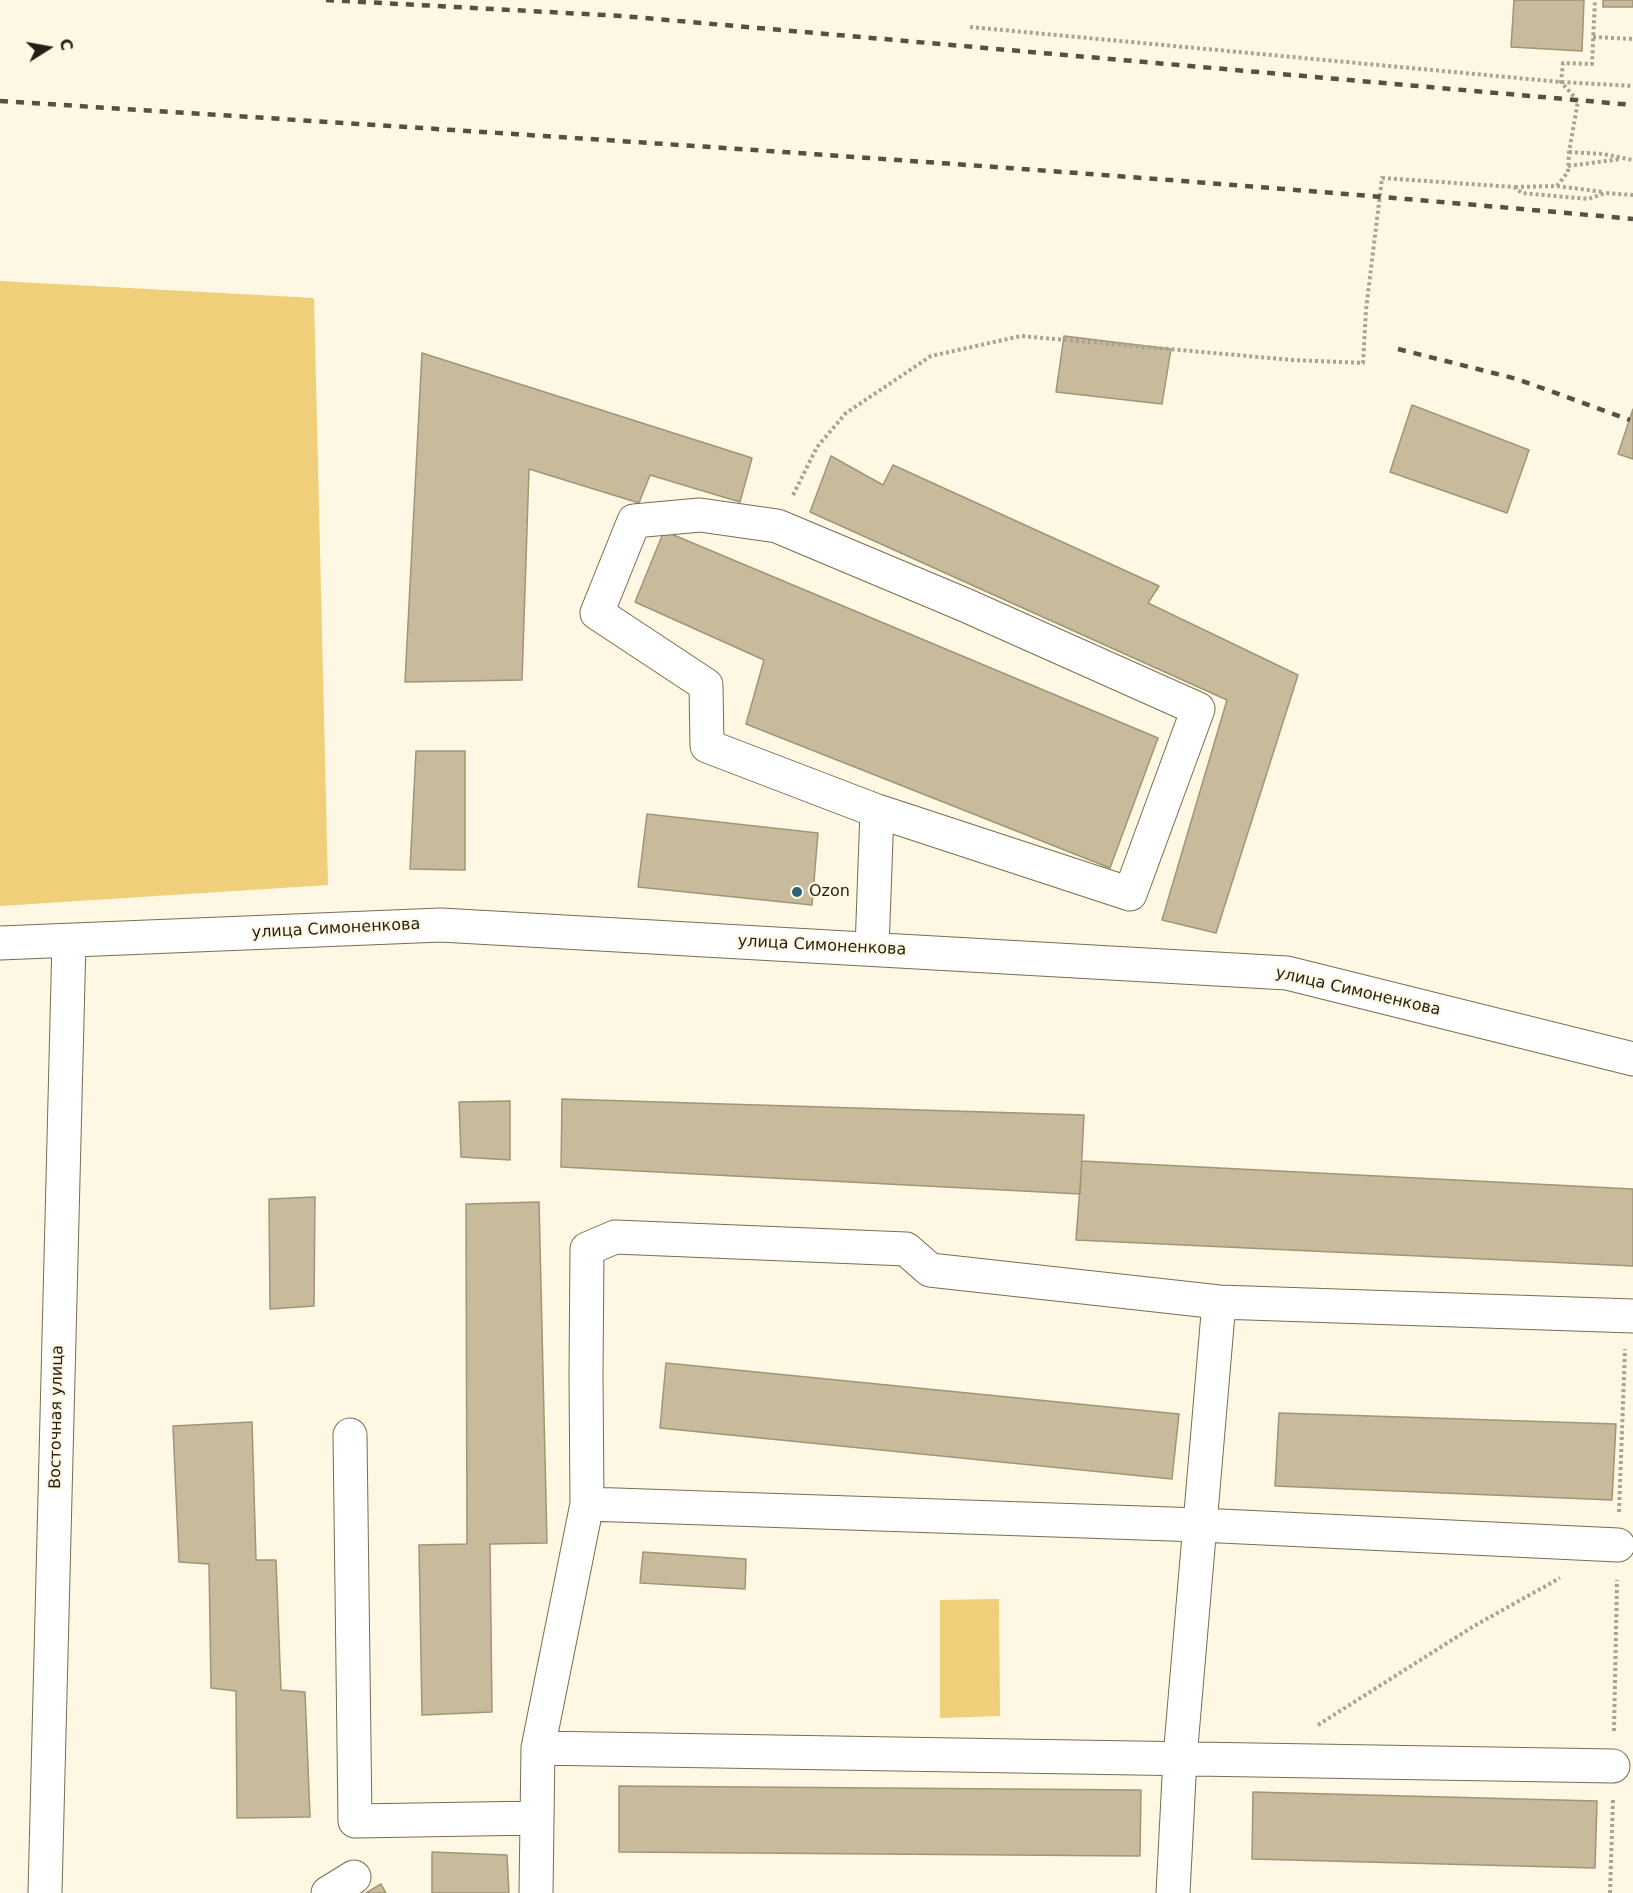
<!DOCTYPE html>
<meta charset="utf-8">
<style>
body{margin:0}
#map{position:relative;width:1633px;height:1893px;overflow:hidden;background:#fef7e3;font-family:"DejaVu Sans",sans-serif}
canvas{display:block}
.north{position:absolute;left:18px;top:18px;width:60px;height:60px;-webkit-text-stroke:4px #fef7e3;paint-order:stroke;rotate:79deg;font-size:16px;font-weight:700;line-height:24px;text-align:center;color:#241f13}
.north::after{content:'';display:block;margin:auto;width:21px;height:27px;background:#241f13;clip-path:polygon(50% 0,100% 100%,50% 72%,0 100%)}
</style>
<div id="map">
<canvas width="1633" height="1893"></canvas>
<div class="north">С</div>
</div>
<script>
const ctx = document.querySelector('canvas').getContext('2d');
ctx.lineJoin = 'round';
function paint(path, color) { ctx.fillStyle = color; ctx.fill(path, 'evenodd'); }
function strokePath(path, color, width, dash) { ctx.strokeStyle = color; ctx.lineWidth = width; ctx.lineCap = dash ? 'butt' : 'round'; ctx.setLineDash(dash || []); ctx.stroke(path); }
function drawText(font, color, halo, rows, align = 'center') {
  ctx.font = font + ' "DejaVu Sans",sans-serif'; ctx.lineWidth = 4.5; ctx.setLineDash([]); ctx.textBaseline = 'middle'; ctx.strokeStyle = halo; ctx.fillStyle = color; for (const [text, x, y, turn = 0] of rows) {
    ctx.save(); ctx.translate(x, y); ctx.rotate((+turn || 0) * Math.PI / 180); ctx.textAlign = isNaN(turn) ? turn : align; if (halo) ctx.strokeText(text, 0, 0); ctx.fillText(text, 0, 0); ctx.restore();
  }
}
const green = new Path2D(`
 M 0,281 L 314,298 L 328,885 L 0,906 Z
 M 999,1599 L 1000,1716 L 940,1718 L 940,1600 Z`);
const building = new Path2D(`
 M 1514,0 L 1584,0 L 1582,51 L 1511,47 Z
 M 1603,0 L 1633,0 L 1633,7 L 1603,7 Z
 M 1064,336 L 1171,349 L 1162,404 L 1056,392 Z
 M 422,353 L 752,458 L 740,502 L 650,475 L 639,503 L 529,469 L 522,680 L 405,682 Z
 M 1412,405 L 1529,450 L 1507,513 L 1390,472 Z
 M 1633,409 L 1633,459 L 1618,454 Z
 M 831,456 L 883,485 L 893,465 L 1159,586 L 1148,603 L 1298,675 L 1216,933 L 1162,920 L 1227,700 L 810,512 Z
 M 664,531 L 1158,738 L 1110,868 L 746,724 L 764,660 L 635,602 Z
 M 416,751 L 465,751 L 465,870 L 410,869 Z
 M 647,814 L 818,833 L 812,905 L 638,887 Z
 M 562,1099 L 1084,1115 L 1080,1194 L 561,1167 Z
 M 510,1101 L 510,1160 L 461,1157 L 459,1102 Z
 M 1082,1161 L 1633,1189 L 1633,1266 L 1076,1240 Z
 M 315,1197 L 314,1306 L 270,1309 L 269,1199 Z
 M 539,1202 L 547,1543 L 490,1544 L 492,1712 L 422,1715 L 419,1545 L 467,1544 L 466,1204 Z
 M 666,1363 L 1179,1414 L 1172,1479 L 660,1428 Z
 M 1279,1413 L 1616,1424 L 1612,1500 L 1275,1486 Z
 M 252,1422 L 256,1560 L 276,1560 L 281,1690 L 305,1692 L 310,1817 L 237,1818 L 236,1691 L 211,1688 L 209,1564 L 179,1562 L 173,1426 Z
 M 643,1552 L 746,1559 L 745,1589 L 640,1583 Z
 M 619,1786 L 1141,1790 L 1140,1856 L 619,1852 Z
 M 1253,1792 L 1597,1801 L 1595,1868 L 1252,1859 Z
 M 432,1852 L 507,1855 L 509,1893 L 432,1893 Z
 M 381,1884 L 386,1893 L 366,1893 Z`);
const path = new Path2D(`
 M 970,27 L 1561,82 L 1633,86
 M 1593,37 L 1633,39
 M 1569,152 L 1603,154 L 1633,160
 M 1568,166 L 1621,159
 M 1557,186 L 1568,172 L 1569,152 L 1578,101 L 1561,82 L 1563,63 L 1592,64 L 1595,0
 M 1515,187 L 1557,186 L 1603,192
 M 793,495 L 817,447 L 846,413 L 931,356 L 1021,336 L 1293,360 L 1363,363 L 1366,310 L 1382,178 L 1514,187 L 1522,193 L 1588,199 L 1605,193 L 1633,195
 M 1619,1512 L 1625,1349
 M 1318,1725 L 1474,1626 L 1560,1578
 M 1614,1731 L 1617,1580
 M 1610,1893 L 1613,1799`);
const minor = new Path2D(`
 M 700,515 L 777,526 L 965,605 L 1198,709 L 1130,894 L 877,811 L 707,746 L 706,685 L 597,613 L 634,521 Z
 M 0,943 L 441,925 L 1287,973 L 1633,1059
 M 872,949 L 877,811
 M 350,1435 L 355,1821 L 537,1818
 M 587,1504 L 1200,1525 L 1618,1545
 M 538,1748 L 1613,1766
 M 45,1893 L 69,941
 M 328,1893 L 354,1877
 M 536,1893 L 538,1748 L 587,1504 L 586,1375 L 587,1249 L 615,1237 L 906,1249 L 930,1270 L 1219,1302 L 1633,1316
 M 1173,1893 L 1180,1758 L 1219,1302`);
const rail = new Path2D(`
 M 326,0 L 622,16 L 1633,105
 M 0,101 C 545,136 1090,169 1633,219
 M 1398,349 L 1517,379 L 1630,420`);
const markers = [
 [797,892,6,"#27637b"]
];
const poiNames = [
 ["Ozon",809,892]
];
const streetNames = [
 ["улица Симоненкова",336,929,-3],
 ["улица Симоненкова",822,946,3],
 ["улица Симоненкова",1358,992,13],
 ["Восточная улица",57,1417,-89]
];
paint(green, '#f0cf7a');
paint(building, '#c8bb9c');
strokePath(building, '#a19577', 1.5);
strokePath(minor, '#796d51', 35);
strokePath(path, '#a9a392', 4, [3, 3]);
strokePath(minor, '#fff', 33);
strokePath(rail, '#565043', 4.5, [8, 8]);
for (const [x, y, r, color] of markers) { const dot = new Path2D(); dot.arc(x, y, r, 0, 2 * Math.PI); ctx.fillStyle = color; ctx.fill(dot); strokePath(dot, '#fef7e3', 2); }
drawText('16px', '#241f13', '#fef7e3', poiNames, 'left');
drawText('16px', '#241f13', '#fef7e3', streetNames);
</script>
